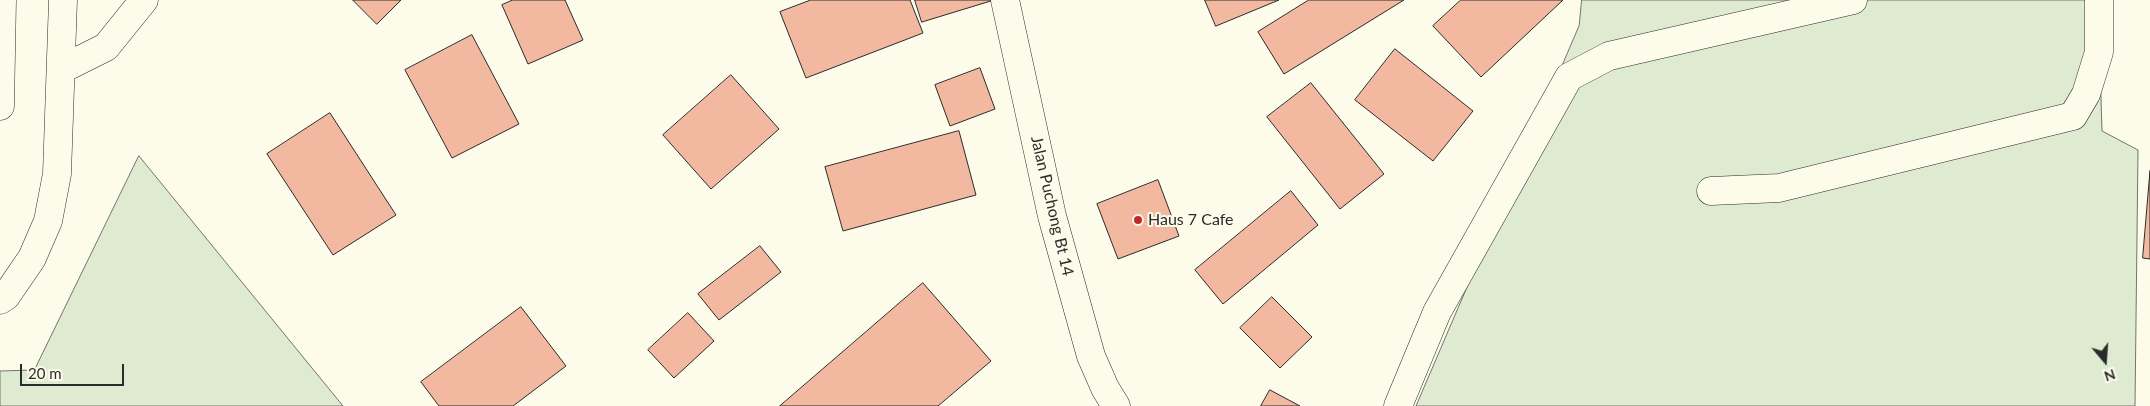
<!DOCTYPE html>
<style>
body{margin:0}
#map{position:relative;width:2150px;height:406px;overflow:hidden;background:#fdfbea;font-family:Lato,sans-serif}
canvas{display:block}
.north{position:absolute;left:2080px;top:336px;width:50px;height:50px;-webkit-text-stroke:4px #fdfbea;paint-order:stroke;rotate:162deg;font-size:14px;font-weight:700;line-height:20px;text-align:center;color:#2b2b2b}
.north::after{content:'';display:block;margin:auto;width:18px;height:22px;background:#2b2b2b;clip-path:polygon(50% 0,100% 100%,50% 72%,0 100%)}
.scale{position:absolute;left:20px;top:364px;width:104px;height:22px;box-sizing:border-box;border:2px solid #2b2b2b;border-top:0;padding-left:6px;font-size:15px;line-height:18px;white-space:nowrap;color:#2b2b2b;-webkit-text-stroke:4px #fdfbea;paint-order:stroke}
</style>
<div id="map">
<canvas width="2150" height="406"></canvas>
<div class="north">N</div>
<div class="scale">20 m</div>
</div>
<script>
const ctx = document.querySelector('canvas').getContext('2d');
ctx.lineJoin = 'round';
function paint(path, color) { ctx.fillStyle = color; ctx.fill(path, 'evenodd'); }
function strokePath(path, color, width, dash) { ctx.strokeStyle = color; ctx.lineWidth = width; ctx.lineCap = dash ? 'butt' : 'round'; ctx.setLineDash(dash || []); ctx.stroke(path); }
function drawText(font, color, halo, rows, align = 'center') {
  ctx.font = font + ' Lato,sans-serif'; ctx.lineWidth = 4; ctx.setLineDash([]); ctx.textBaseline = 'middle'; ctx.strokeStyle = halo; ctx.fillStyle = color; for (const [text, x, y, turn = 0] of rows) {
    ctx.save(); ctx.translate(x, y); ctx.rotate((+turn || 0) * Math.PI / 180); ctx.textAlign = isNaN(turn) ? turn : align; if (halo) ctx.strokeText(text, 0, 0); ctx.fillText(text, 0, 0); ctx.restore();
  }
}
const green = new Path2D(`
 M 1582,0 L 2098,0 L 2102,131 L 2138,150 L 2135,406 L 1416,406 L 1579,26 Z
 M 139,156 L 343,406 L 0,406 L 0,371 L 34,370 Z`);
const building = new Path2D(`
 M 353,0 L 401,0 L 377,24 Z
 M 513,0 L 565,0 L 583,40 L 528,64 L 502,5 Z
 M 811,0 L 910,0 L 923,33 L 806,78 L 780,12 Z
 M 915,0 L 994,0 L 922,22 Z
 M 1205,0 L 1279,0 L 1216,26 Z
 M 1309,0 L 1404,0 L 1284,74 L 1258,32 Z
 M 1461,0 L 1563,0 L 1481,77 L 1433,26 Z
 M 472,35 L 519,124 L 452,158 L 405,70 Z
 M 1395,49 L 1473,111 L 1433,161 L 1355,100 Z
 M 980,68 L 995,109 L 950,126 L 935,85 Z
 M 731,75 L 779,129 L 711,189 L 663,135 Z
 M 1311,83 L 1384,174 L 1340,209 L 1267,117 Z
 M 330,113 L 396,215 L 333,255 L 267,154 Z
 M 959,131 L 976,195 L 843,231 L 825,167 Z
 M 2150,171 L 2150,259 L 2143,258 Z
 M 1158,180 L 1179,236 L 1118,259 L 1097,204 Z
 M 1291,191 L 1318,225 L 1223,304 L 1195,270 Z
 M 760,246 L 781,272 L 719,320 L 698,294 Z
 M 923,283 L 991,361 L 938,406 L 780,406 Z
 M 1272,297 L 1312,337 L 1280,368 L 1240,328 Z
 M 521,307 L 566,366 L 513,406 L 439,406 L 421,382 Z
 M 688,313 L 714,341 L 674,378 L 648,350 Z
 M 1270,390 L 1300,406 L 1261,406 Z`);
const minor = new Path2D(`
 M 1005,0 L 1052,216 L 1091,356 L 1105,388 L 1116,406
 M 62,69 L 106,47 L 144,0
 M 0,106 L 2,0
 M 1711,191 L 1779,188 L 2073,116 L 2086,94 L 2099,52 L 2099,0
 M 0,300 L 6,296 L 32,258 L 48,221 L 57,174 L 63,0
 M 1398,406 L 1437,312 L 1569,77 L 1609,56 L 1853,0`);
const markers = [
 [1138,220,5,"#c62828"]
];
const streetNames = [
 ["Jalan Puchong Bt 14",1052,206,77]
];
const poiNames = [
 ["Haus 7 Cafe",1148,220]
];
paint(green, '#deebd1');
strokePath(green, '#74746e', 1);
paint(building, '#f2b8a0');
strokePath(building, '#2b2b2b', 1);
strokePath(minor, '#2b2b2b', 29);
strokePath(minor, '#fdfbea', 28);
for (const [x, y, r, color] of markers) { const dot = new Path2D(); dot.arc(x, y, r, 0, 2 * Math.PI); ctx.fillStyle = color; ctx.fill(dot); strokePath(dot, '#fdfbea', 2); }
drawText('16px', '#2b2b2b', '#fdfbea', streetNames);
drawText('16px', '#2b2b2b', '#fdfbea', poiNames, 'left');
</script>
